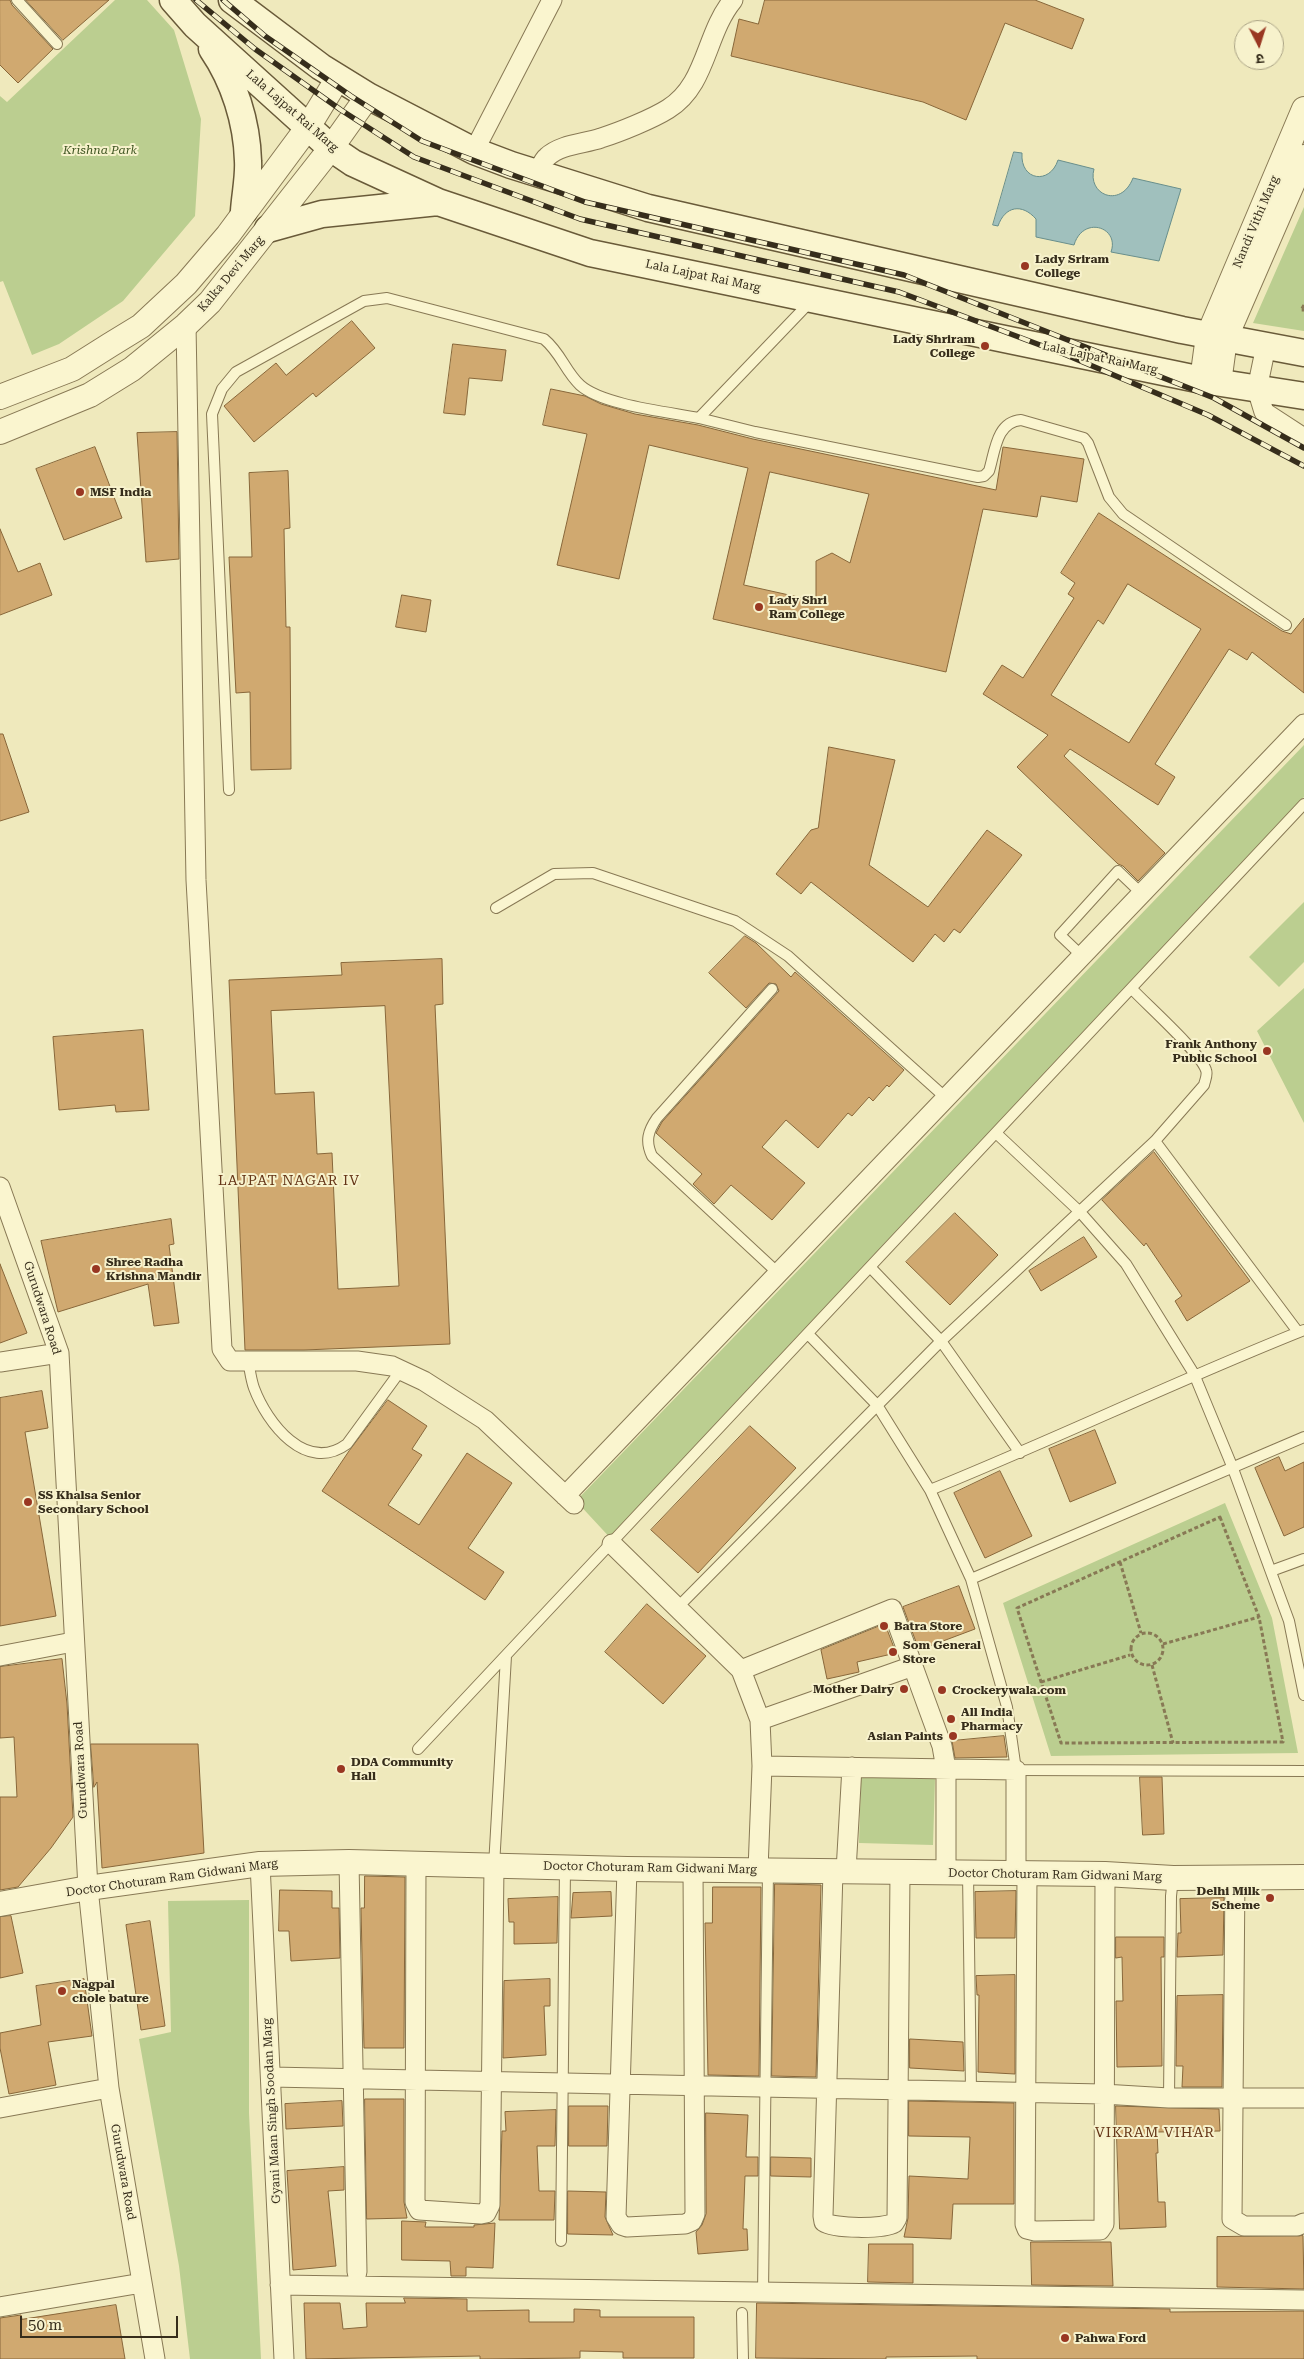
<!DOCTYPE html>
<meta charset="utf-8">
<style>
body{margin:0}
#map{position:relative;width:1304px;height:2359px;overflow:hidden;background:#efe9bc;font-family:"Roboto Serif","Noto Sans Devanagari",serif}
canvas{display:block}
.north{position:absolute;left:1234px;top:20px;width:50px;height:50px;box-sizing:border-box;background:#f7f2cc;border:1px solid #aaa385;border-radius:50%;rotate:175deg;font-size:14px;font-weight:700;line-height:20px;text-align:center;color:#362d1b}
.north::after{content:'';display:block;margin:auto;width:18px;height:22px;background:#993722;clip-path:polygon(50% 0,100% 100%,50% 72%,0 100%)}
.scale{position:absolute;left:20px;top:2316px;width:158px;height:22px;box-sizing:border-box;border:2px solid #362d1b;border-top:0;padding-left:6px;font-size:15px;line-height:18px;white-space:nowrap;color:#362d1b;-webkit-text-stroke:4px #f7f2cc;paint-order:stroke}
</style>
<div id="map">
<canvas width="1304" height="2359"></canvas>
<div class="north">उ</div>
<div class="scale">50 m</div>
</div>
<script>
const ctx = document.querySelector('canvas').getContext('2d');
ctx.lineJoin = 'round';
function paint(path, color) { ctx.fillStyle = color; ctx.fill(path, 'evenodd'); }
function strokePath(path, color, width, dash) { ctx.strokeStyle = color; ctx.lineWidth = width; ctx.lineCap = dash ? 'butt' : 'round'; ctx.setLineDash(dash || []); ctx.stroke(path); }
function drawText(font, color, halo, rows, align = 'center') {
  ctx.font = font + ' "Roboto Serif",serif'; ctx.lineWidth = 4; ctx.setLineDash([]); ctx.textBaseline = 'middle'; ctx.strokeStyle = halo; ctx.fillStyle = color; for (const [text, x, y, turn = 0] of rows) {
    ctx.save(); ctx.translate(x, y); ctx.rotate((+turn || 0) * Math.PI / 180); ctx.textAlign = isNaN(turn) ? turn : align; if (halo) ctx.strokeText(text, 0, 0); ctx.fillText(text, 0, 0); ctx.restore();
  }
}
const green = new Path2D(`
 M 115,0 L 147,0 L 174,30 L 201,119 L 195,216 L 123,301 L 59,344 L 32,355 L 3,281 L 0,282 L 0,96 L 7,102 Z
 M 1304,207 L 1304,331 L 1253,323 Z
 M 1304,745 L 1304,797 L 614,1542 L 576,1501 Z
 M 1304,902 L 1304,962 L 1279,987 L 1249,957 Z
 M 1304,988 L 1304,1123 L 1257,1031 Z
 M 1225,1503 L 1272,1618 L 1298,1753 L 1051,1756 L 1003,1603 Z
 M 861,1777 L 935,1779 L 933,1845 L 859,1843 Z
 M 249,1900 L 249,2113 L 261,2359 L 190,2359 L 179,2266 L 139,2039 L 171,2032 L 168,1901 Z`);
const water = new Path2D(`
 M 1014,152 L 1022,153 C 1020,181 1050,185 1058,160 L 1094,169 C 1087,195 1121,209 1133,178 L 1181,189 L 1159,261 L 1111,252 C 1120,227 1083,215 1074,245 L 1036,237 L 1036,219 C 1022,203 1005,206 998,226 L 993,225 Z`);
const building = new Path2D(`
 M 0,0 L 10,0 L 12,5 L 53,49 L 18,83 L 0,65 Z
 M 26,0 L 109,0 L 63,40 Z
 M 765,0 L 1035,0 L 1084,19 L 1072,49 L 1005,23 L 966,120 L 923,102 L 731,56 L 739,19 L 758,24 Z
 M 352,321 L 375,348 L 316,397 L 313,393 L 254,442 L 224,406 L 276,363 L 286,375 Z
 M 453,344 L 506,350 L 502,381 L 469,378 L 465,415 L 444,413 Z
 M 551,389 L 585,396 L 601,404 L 635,414 L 698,425 L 753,439 L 996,490 L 1003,447 L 1084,459 L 1077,502 L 1041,496 L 1037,517 L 983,509 L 946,672 L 713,619 L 748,468 L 649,445 L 619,579 L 557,565 L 587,434 L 543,425 ZM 770,472 L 869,494 L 850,563 L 832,553 L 816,561 L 816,601 L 744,585 Z
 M 177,432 L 179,559 L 146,562 L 137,433 Z
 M 95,447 L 122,518 L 64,540 L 36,469 Z
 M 288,471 L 290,528 L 284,529 L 286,627 L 290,627 L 291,769 L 251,770 L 250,692 L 236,693 L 229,557 L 252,557 L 249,473 Z
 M 1099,513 L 1282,631 L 1291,634 L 1304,618 L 1304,693 L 1252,652 L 1247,660 L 1229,649 L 1155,764 L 1175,777 L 1158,805 L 1070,749 L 1064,756 L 1165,853 L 1138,881 L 1123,866 L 1118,864 L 1017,767 L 1048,735 L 983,694 L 1002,665 L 1023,678 L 1074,598 L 1068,594 L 1075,583 L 1061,573 ZM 1128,584 L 1201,629 L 1129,743 L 1051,695 L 1098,620 L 1103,624 Z
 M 0,529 L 18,572 L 40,563 L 52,595 L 0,615 Z
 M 402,595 L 431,600 L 426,632 L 396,627 Z
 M 0,734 L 3,734 L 29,812 L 0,821 Z
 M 829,747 L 895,760 L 869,865 L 928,907 L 987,830 L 1022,855 L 960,933 L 954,929 L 944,942 L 935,934 L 913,962 L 811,882 L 801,894 L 776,874 L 811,830 L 818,828 Z
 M 745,936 L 756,943 L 791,977 L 795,972 L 904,1070 L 889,1087 L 887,1085 L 873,1101 L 869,1097 L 852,1116 L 848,1113 L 818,1148 L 786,1120 L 762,1147 L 805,1183 L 772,1220 L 731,1185 L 714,1204 L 693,1184 L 702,1174 L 656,1133 L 662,1122 L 779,991 L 776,984 L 769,983 L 746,1008 L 709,973 Z
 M 442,959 L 443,1004 L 435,1005 L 450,1344 L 304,1350 L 245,1350 L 229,980 L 342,975 L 341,963 ZM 385,1006 L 399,1286 L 338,1289 L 332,1153 L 317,1154 L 314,1092 L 275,1094 L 271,1011 Z
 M 143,1030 L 149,1110 L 116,1112 L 115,1105 L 59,1110 L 53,1037 Z
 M 1154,1152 L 1250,1281 L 1187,1321 L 1175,1301 L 1182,1296 L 1146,1243 L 1144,1246 L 1102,1200 Z
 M 955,1213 L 998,1255 L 950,1305 L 906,1262 Z
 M 171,1219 L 174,1244 L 169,1245 L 179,1323 L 154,1326 L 148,1284 L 58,1312 L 41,1241 Z
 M 1084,1237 L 1097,1257 L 1041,1291 L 1029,1271 Z
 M 0,1264 L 27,1333 L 0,1343 Z
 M 42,1391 L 48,1428 L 25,1432 L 56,1616 L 0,1626 L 0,1398 Z
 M 388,1400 L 427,1426 L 412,1449 L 422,1455 L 388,1505 L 419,1525 L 467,1453 L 512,1483 L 468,1548 L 504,1572 L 485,1600 L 322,1491 L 349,1451 Z
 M 750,1426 L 796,1468 L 698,1573 L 651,1530 Z
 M 1095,1430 L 1116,1483 L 1070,1502 L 1049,1449 Z
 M 1279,1457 L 1285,1471 L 1304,1462 L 1304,1527 L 1284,1536 L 1255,1468 Z
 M 1000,1471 L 1032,1536 L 985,1558 L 954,1493 Z
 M 959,1586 L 975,1629 L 919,1650 L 903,1607 Z
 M 647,1604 L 706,1656 L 663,1704 L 605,1652 Z
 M 885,1624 L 896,1653 L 857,1662 L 859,1672 L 827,1679 L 821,1650 Z
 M 62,1659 L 67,1704 L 73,1817 L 51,1848 L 18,1887 L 0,1890 L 0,1797 L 17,1797 L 14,1737 L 0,1738 L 0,1667 Z
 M 1004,1736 L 1007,1757 L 955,1758 L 952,1741 Z
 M 91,1744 L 198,1744 L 204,1853 L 102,1868 L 97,1782 L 94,1787 Z
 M 1140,1777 L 1162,1777 L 1164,1834 L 1143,1835 Z
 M 365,1876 L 405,1877 L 404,2048 L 364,2048 L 361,1908 L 364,1908 Z
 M 775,1884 L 821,1885 L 816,2077 L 772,2076 Z
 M 713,1887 L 761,1887 L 759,2076 L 708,2075 L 705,1923 L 712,1923 Z
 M 280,1890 L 332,1891 L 332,1908 L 339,1908 L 340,1958 L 291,1961 L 289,1931 L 279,1931 Z
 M 1016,1891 L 1015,1938 L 976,1938 L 975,1892 Z
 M 611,1892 L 612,1916 L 571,1918 L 573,1893 Z
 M 558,1897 L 557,1943 L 514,1944 L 514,1922 L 509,1922 L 508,1899 Z
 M 1224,1898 L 1223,1955 L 1177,1957 L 1178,1933 L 1181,1933 L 1180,1899 Z
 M 11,1916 L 23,1973 L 0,1978 L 0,1917 Z
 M 150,1921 L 165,2026 L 141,2030 L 126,1925 Z
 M 1116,1937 L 1164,1937 L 1164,1957 L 1161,1957 L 1162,2066 L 1117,2067 L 1116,2001 L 1123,2001 L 1122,1957 L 1116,1958 Z
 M 1015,1975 L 1015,2074 L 978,2072 L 979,1995 L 977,1995 L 976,1976 Z
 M 84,1979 L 92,2036 L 48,2042 L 56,2085 L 9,2094 L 0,2048 L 0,2033 L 41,2025 L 36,1986 Z
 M 550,1979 L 550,2006 L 544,2006 L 546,2055 L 503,2058 L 504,1981 Z
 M 1223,1995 L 1222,2087 L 1182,2087 L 1183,2066 L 1176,2066 L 1177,1996 Z
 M 910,2039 L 963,2042 L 964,2071 L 910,2068 Z
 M 365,2099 L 404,2099 L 404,2202 L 407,2218 L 367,2219 Z
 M 342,2101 L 343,2126 L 286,2129 L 285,2104 Z
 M 909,2101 L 1014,2103 L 1014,2204 L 953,2204 L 951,2239 L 904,2237 L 908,2218 L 909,2176 L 968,2179 L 970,2137 L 909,2136 Z
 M 569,2106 L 608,2106 L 607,2146 L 569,2146 Z
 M 1116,2106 L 1219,2109 L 1220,2131 L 1157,2132 L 1158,2153 L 1156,2153 L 1158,2202 L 1165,2202 L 1166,2227 L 1120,2229 Z
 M 556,2110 L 555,2146 L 537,2146 L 539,2191 L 555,2191 L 554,2220 L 499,2220 L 502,2131 L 506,2131 L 505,2112 Z
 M 706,2113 L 748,2115 L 746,2157 L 758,2157 L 758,2176 L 745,2176 L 743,2229 L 747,2229 L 748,2250 L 698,2254 L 696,2232 L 702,2225 L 706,2214 Z
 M 771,2157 L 811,2158 L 811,2177 L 771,2176 Z
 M 344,2167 L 344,2190 L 328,2191 L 336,2266 L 293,2270 L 287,2171 Z
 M 568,2191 L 606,2192 L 605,2217 L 613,2235 L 568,2234 Z
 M 402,2221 L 426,2222 L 425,2227 L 474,2227 L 474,2225 L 495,2223 L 493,2268 L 466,2267 L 466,2276 L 451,2276 L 450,2261 L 402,2260 Z
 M 1303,2236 L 1304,2289 L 1217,2287 L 1217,2237 Z
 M 1031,2242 L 1111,2242 L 1113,2286 L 1032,2285 Z
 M 869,2244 L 913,2244 L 913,2283 L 868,2282 Z
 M 404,2298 L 467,2299 L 467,2311 L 529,2310 L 529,2322 L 574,2322 L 574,2309 L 600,2310 L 600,2317 L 694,2317 L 694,2358 L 623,2358 L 623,2352 L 580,2351 L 580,2358 L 480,2359 L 480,2356 L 306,2359 L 304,2303 L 340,2303 L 343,2329 L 367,2327 L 366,2303 L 405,2303 Z
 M 757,2303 L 1170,2309 L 1170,2312 L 1304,2311 L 1304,2359 L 977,2359 L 977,2356 L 886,2357 L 886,2359 L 756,2358 Z
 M 116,2305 L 125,2359 L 0,2359 L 0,2318 L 21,2315 L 22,2319 Z`);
const path = new Path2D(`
 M 1304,305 L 1301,310 L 1304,310
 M 1220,1517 L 1259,1617 L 1283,1742 L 1061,1743 L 1017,1608 Z
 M 1120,1562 L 1141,1633
 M1131 1649a16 16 0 1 1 32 0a16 16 0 1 1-32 0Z
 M 1163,1644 L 1259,1617
 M 1152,1665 L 1173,1743
 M 1041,1682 L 1130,1655`);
const service = new Path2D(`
 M 17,0 L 57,44
 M 699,418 L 755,432 L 978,477 L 984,476 L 989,471 C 995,452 996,422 1021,420 L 1084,438 L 1088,443 L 1109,497 L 1123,514 L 1286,625
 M 229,790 L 212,414 L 222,389 L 236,372 L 364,301 L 387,298 L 544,339 C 561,353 565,371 580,385 C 602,405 668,412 699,418 L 811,301
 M 496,908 L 554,874 L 593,873 L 735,921 L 788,956 L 946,1098
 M 1082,956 L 1060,935 L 1118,871 L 1141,893
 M 772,989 L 657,1118 C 648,1131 645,1141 652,1156 L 778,1273
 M 996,1133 L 1080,1212 L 1126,1264 L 1194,1374 L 1232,1466 L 1289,1621 L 1304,1695
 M 1155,1141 L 1298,1332
 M 871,1268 L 941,1341 L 1020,1453
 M 808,1334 L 877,1405 L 930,1490 C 1056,1439 1178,1380 1304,1330
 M 248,1361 C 250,1370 251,1380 254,1388 C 267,1423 306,1474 347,1444 L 401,1370
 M 930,1490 L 971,1579 L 1304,1437
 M 1271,1571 L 1304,1559
 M 971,1579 L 1007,1707 L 1016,1770 L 1304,1771
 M 678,1607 L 941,1341 L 1155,1141 L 1204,1085 C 1205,1080 1208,1075 1206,1070 C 1200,1052 1147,1005 1132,989
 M 418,1749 L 1304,804
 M 494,1866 L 506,1656
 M 968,1873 L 971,2091
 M 1169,2098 L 1171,1896 L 1173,1878
 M 561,2241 L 565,1868
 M 763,2293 L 768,1870
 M 742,2313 L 743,2359`);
const minor = new Path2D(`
 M 474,151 L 552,0
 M 537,173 C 540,168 543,160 547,157 C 561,144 584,144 601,138 C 620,132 652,119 668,109 C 707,85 705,34 733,0
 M 186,325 L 196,880 L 222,1349 L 230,1361 L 357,1361 L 392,1366 L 424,1381 L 485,1420 L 574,1504
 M 1266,346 L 1257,389 L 1264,412 L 1304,438
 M 0,1187 L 59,1353 L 88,1888 L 109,2088 L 155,2359
 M 0,1362 L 59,1353
 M 565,1496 L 1304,724
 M 612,1544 L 741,1670 L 760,1720 L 762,1766 L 758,1870
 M 0,1656 L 73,1642
 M 741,1670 L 892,1609 L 942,1746 L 946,1769 L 946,1872
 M 760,1720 L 913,1666
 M 762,1766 L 1016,1770 L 1016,1873
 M 349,1862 L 357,2272
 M 416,1863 L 415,2202 L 419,2210 L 481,2214 L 486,2213 L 490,2205 L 494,1866
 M 260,1864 L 284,2359
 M 627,1869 L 616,2217 L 621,2225 L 627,2227 L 685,2224 L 692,2221 L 695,2214 L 693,1869
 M 833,1871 L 823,2216 L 824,2222 C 834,2229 884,2229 894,2223 L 897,2218 L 900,1872
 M 846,1871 L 852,1767
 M 1027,1873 L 1025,2224 L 1027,2229 L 1035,2231 L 1100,2230 L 1104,2224 L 1105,1874
 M 1235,1876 L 1232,2219 L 1244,2226 L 1297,2226 L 1304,2223
 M 271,2077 L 1103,2094 L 1169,2098 L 1304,2098
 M 0,2108 L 109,2088
 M 280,2285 L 1304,2300
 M 0,2307 L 142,2283`);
const tertiary = new Path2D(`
 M 1202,380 L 1208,336 L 1304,109
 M 1219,383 L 1225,339 L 1304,157
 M 0,397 L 72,369 L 110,345 L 141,326 L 186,284 L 228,235 L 308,127 L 338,78
 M 0,432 L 90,395 L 132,369 L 186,325 L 210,302 L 331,148 L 368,96
 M 0,1904 L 88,1888 L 260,1864 L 349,1862 L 627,1869 L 1105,1874 L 1173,1878 L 1304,1877`);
const secondary = new Path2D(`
 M 173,0 L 195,25 L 331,148 L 353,163 L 438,202 L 590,253 L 1202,380 L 1304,396
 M 232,0 L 321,67 L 368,96 L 474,151 L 511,165 L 648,208 L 1182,330 L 1304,353
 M 212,49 C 234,81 247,122 248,161 C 249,177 245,195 244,211
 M 268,229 L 322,214 L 438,202`);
const rail = new Path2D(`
 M 196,0 L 255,49 L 341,110 L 414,157 L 580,219 L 899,292 L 1064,354 L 1208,415 L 1304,466
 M 223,0 L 265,36 L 351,96 L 422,141 L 585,202 L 904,275 L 1214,398 L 1304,448`);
const markers = [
 [1025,266,5,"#993722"],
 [985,346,5,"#993722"],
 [80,492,5,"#993722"],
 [759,607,5,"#993722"],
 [1267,1051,5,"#993722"],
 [96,1269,5,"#993722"],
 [28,1502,5,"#993722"],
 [884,1626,5,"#993722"],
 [893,1652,5,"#993722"],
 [904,1689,5,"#993722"],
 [942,1690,5,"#993722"],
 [951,1719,5,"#993722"],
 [953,1736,5,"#993722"],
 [341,1769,5,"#993722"],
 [1270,1898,5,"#993722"],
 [62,1991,5,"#993722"],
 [1065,2338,5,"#993722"]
];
const streetNames = [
 ["Lala Lajpat Rai Marg",292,111,41],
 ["Nandi Vithi Marg",1256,222,-67],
 ["Kalka Devi Marg",231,274,-50],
 ["Lala Lajpat Rai Marg",703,276,12],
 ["Lala Lajpat Rai Marg",1100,358,12],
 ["Gurudwara Road",42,1308,72],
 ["Gurudwara Road",81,1770,-93],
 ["Doctor Choturam Ram Gidwani Marg",650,1868,1],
 ["Doctor Choturam Ram Gidwani Marg",1055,1875,1],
 ["Doctor Choturam Ram Gidwani Marg",172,1878,-8],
 ["Gyani Maan Singh Soodan Marg",272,2111,-93],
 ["Gurudwara Road",123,2172,80]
];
const parkNames = [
 ["Krishna Park",100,150]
];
const poiNames = [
 ["Lady Sriram",1035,259],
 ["College",1035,273],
 ["Lady Shriram",975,339,"right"],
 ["College",975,353,"right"],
 ["MSF India",90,492],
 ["Lady Shri",769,600],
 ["Ram College",769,614],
 ["Frank Anthony",1257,1044,"right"],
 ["Public School",1257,1058,"right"],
 ["Shree Radha",106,1262],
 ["Krishna Mandir",106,1276],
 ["SS Khalsa Senior",38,1495],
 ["Secondary School",38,1509],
 ["Batra Store",894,1626],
 ["Som General",903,1645],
 ["Store",903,1659],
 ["Mother Dairy",894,1689,"right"],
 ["Crockerywala.com",952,1690],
 ["All India",961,1712],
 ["Pharmacy",961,1726],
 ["Asian Paints",943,1736,"right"],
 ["DDA Community",351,1762],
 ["Hall",351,1776],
 ["Delhi Milk",1260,1891,"right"],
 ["Scheme",1260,1905,"right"],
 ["Nagpal",72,1984],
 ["chole bature",72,1998],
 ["Pahwa Ford",1075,2338]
];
const neighbourhoodNames = [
 ["LAJPAT NAGAR IV",289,1181],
 ["VIKRAM VIHAR",1155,2133]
];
paint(green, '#bbce90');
paint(water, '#a0c0bd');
strokePath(water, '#688e8b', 1);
paint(building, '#d0a970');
strokePath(building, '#88673a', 1);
strokePath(service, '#887955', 12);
strokePath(minor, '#887955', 21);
strokePath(tertiary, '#887955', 26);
strokePath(secondary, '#695a39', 29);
strokePath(path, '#887955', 3, [4, 2.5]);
strokePath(service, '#faf5cf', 10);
strokePath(minor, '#faf5cf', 19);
strokePath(tertiary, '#faf5cf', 24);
strokePath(secondary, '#faf5cf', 26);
strokePath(rail, '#362d1b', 5.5);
strokePath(rail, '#f7f2cc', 4, [11]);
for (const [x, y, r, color] of markers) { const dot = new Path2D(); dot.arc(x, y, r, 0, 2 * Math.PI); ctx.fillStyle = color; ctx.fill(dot); strokePath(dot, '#f7f2cc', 2); }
drawText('12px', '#362d1b', '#f7f2cc', streetNames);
drawText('italic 12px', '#3d5320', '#f7f2cc', parkNames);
drawText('bold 12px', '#362d1b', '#f7f2cc', poiNames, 'left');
ctx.letterSpacing = '1px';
drawText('14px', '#653618', '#f7f2cc', neighbourhoodNames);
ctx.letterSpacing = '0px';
</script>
